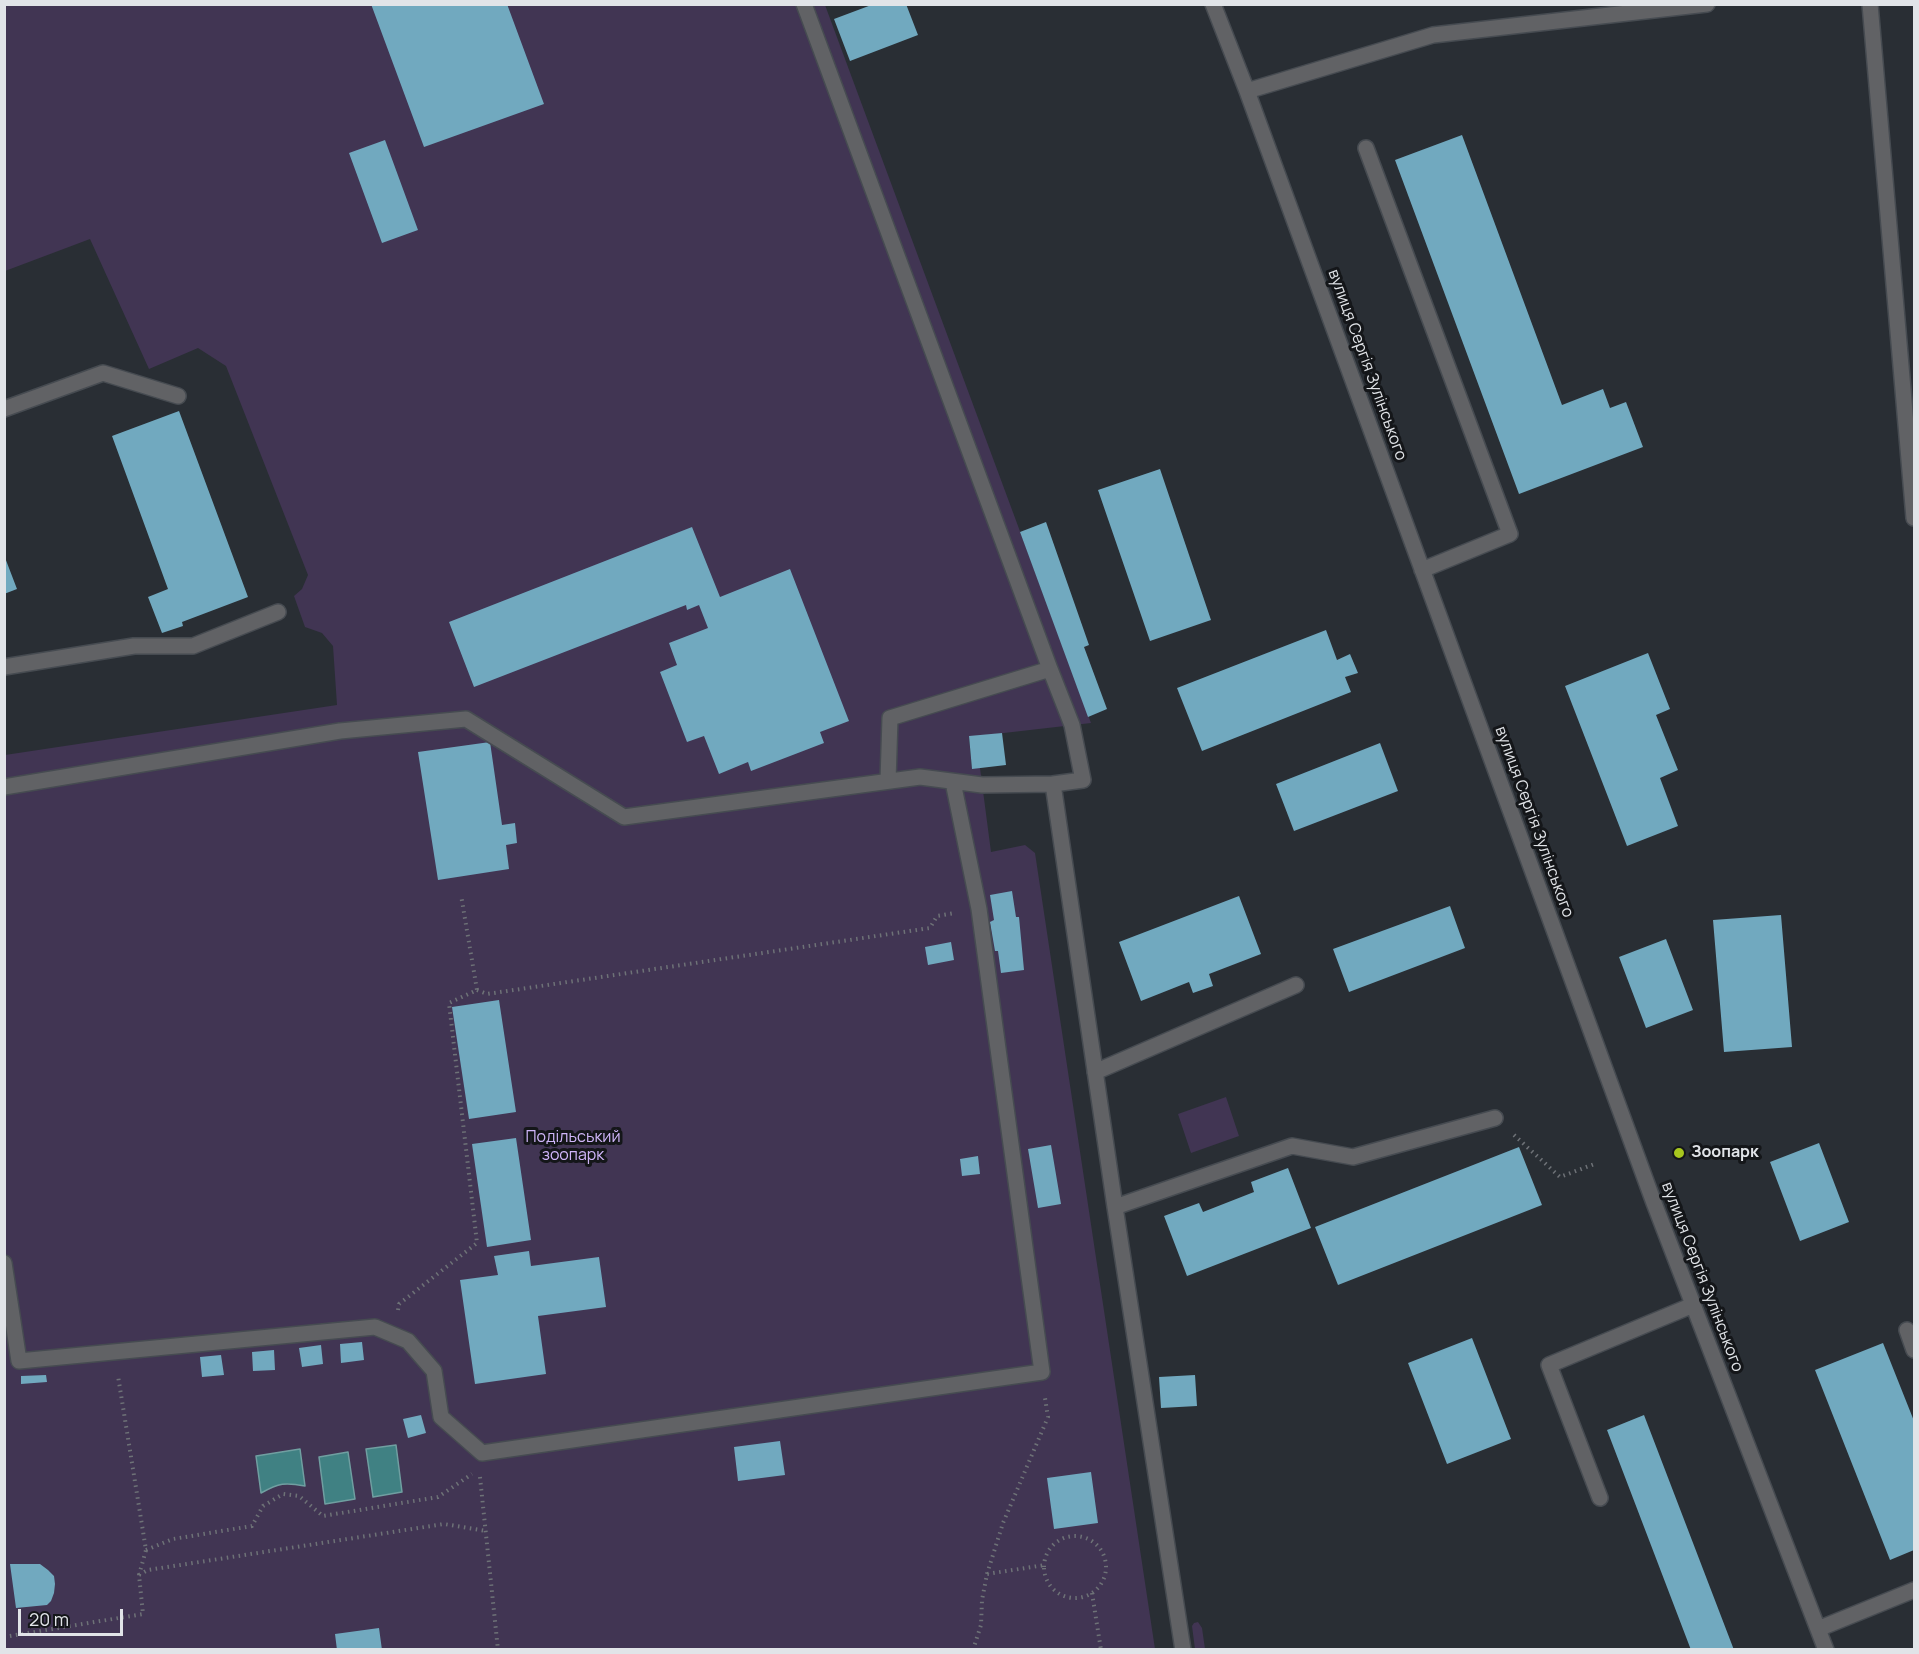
<!DOCTYPE html>
<meta charset="utf-8">
<style>
body{margin:0}
#map{position:relative;width:1919px;height:1654px;overflow:hidden;background:#292e34;font-family:Manrope,sans-serif}
canvas{display:block}
.frame{position:absolute;inset:0;border:6px solid #e1e4e8;pointer-events:none}
.scale{position:absolute;left:18px;top:1609px;width:105px;height:27px;box-sizing:border-box;border:3px solid #e1e4e8;border-top:0;padding-left:8px;font-size:18px;line-height:21px;white-space:nowrap;color:#e1e4e8;-webkit-text-stroke:4px #141619;paint-order:stroke}
</style>
<div id="map">
<canvas width="1919" height="1654"></canvas>
<div class="frame"></div>
<div class="scale">20 m</div>
</div>
<script>
const ctx = document.querySelector('canvas').getContext('2d');
ctx.lineJoin = 'round';
function paint(path, color) { ctx.fillStyle = color; ctx.fill(path, 'evenodd'); }
function strokePath(path, color, width, dash) { ctx.strokeStyle = color; ctx.lineWidth = width; ctx.lineCap = dash ? 'butt' : 'round'; ctx.setLineDash(dash || []); ctx.stroke(path); }
function drawText(font, color, halo, rows, align = 'center') {
  ctx.font = font + ' Manrope,sans-serif'; ctx.lineWidth = 6; ctx.setLineDash([]); ctx.textBaseline = 'middle'; ctx.strokeStyle = halo; ctx.fillStyle = color; for (const [text, x, y, turn = 0] of rows) {
    ctx.save(); ctx.translate(x, y); ctx.rotate((+turn || 0) * Math.PI / 180); ctx.textAlign = isNaN(turn) ? turn : align; if (halo) ctx.strokeText(text, 0, 0); ctx.fillText(text, 0, 0); ctx.restore();
  }
}
const green = new Path2D(`
 M 5,5 L 825,5 L 1091,723 L 969,737 L 972,768 L 980,768 L 991,852 L 1025,845 L 1035,853 L 1155,1649 L 5,1649 L 5,755 L 337,705 L 333,646 L 322,633 L 305,627 L 294,596 L 302,589 L 308,575 L 226,366 L 198,348 L 149,369 L 90,239 L 5,271 Z
 M 1226,1097 L 1239,1136 L 1191,1153 L 1178,1114 Z
 M 1198,1622 L 1202,1628 L 1205,1649 L 1195,1649 L 1192,1626 L 1194,1623 Z`);
const water = new Path2D(`
 M 396,1445 L 402,1492 L 373,1497 L 366,1449 Z
 M 300,1449 L 305,1486 C 285,1482 279,1483 261,1493 L 256,1456 Z
 M 348,1452 L 355,1499 L 325,1504 L 319,1457 Z`);
const building = new Path2D(`
 M 371,4 L 507,4 L 544,104 L 424,147 Z
 M 874,4 L 906,4 L 918,35 L 850,61 L 834,19 Z
 M 1462,135 L 1562,405 L 1603,389 L 1610,408 L 1626,402 L 1643,447 L 1519,494 L 1395,160 Z
 M 385,140 L 418,230 L 382,243 L 349,153 Z
 M 179,411 L 248,597 L 182,622 L 183,626 L 162,633 L 148,597 L 168,589 L 112,436 Z
 M 1160,469 L 1211,620 L 1150,641 L 1098,490 Z
 M 1046,522 L 1089,645 L 1084,647 L 1107,709 L 1088,717 L 1020,532 Z
 M 692,527 L 720,597 L 790,569 L 849,721 L 820,732 L 824,743 L 751,771 L 748,762 L 719,774 L 704,736 L 687,742 L 660,672 L 677,665 L 669,643 L 708,628 L 699,605 L 687,610 L 686,605 L 474,687 L 449,622 Z
 M 4,555 L 17,589 L 4,594 Z
 M 1326,630 L 1337,660 L 1350,654 L 1358,673 L 1345,677 L 1351,692 L 1202,751 L 1177,688 Z
 M 1648,653 L 1670,709 L 1656,715 L 1678,770 L 1660,778 L 1678,826 L 1627,846 L 1565,686 Z
 M 1002,733 L 1006,765 L 972,769 L 969,736 Z
 M 490,742 L 502,825 L 515,823 L 517,843 L 506,845 L 509,869 L 438,880 L 418,752 Z
 M 1380,743 L 1398,791 L 1294,831 L 1276,784 Z
 M 1012,891 L 1016,917 L 1019,917 L 1024,970 L 1001,973 L 998,951 L 995,951 L 990,922 L 994,920 L 990,895 Z
 M 1239,896 L 1261,954 L 1209,974 L 1213,986 L 1193,993 L 1189,982 L 1141,1001 L 1119,942 Z
 M 1450,906 L 1465,948 L 1349,992 L 1333,949 Z
 M 1781,915 L 1792,1047 L 1724,1052 L 1713,920 Z
 M 1666,939 L 1693,1010 L 1646,1028 L 1619,957 Z
 M 951,942 L 954,960 L 928,965 L 925,947 Z
 M 499,1000 L 516,1112 L 469,1119 L 452,1007 Z
 M 516,1138 L 531,1240 L 487,1247 L 472,1144 Z
 M 1819,1143 L 1849,1222 L 1800,1241 L 1770,1162 Z
 M 1051,1145 L 1061,1204 L 1038,1208 L 1028,1149 Z
 M 1519,1147 L 1542,1205 L 1338,1285 L 1315,1227 Z
 M 978,1156 L 980,1174 L 962,1176 L 960,1159 Z
 M 1288,1168 L 1311,1228 L 1187,1276 L 1164,1216 L 1199,1203 L 1203,1212 L 1254,1192 L 1251,1182 Z
 M 529,1251 L 531,1266 L 599,1257 L 606,1307 L 538,1316 L 546,1374 L 475,1384 L 460,1280 L 498,1275 L 494,1256 Z
 M 1472,1338 L 1511,1439 L 1447,1464 L 1408,1363 Z
 M 362,1342 L 364,1360 L 341,1363 L 340,1344 Z
 M 1883,1343 L 1914,1421 L 1914,1550 L 1890,1560 L 1815,1370 Z
 M 321,1345 L 323,1364 L 302,1367 L 299,1348 Z
 M 274,1350 L 275,1370 L 253,1371 L 252,1352 Z
 M 221,1355 L 224,1375 L 202,1377 L 200,1357 Z
 M 46,1375 L 47,1382 L 21,1384 L 21,1376 Z
 M 1195,1375 L 1197,1406 L 1161,1408 L 1159,1377 Z
 M 421,1415 L 426,1433 L 408,1438 L 403,1419 Z
 M 1644,1415 L 1734,1650 L 1691,1650 L 1607,1430 Z
 M 780,1441 L 785,1475 L 738,1481 L 734,1447 Z
 M 1091,1472 L 1098,1523 L 1054,1529 L 1047,1478 Z
 M 10,1564 L 40,1564 L 48,1570 L 54,1576 L 55,1584 L 54,1593 L 51,1601 L 47,1605 L 16,1608 Z
 M 379,1628 L 382,1650 L 337,1650 L 335,1634 Z`);
const path = new Path2D(`
 M 477,990 L 487,994 L 930,928 L 937,916 L 955,913
 M 1514,1135 L 1560,1177 L 1597,1163
 M 398,1310 L 399,1304 L 477,1243 L 449,1003 L 477,990 L 461,895
 M 480,1477 L 498,1650
 M1044 1567a31 31 0 1 1 62 0a31 31 0 1 1-62 0Z
 M 146,1550 L 173,1539 L 252,1526 L 263,1506 L 283,1494 L 299,1496 L 323,1516 L 438,1497 L 472,1474
 M 987,1574 L 1003,1523 L 1048,1417 L 1045,1398
 M 139,1575 L 148,1570 L 444,1524 L 486,1531
 M 1092,1593 L 1101,1650
 M 4,1637 L 143,1614 L 139,1575 L 146,1550 L 118,1376
 M 973,1650 L 981,1625 L 982,1600 L 987,1574 L 1045,1565`);
const minor = new Path2D(`
 M 804,4 L 1050,669 L 890,718 L 888,781
 M 1213,4 L 1247,91 L 1654,1203 L 1826,1650
 M 1870,4 L 1914,518
 M 1247,91 L 1433,35 L 1707,4
 M 1366,148 L 1510,534 L 1422,570
 M 4,409 L 103,373 L 178,396
 M 4,667 L 134,646 L 193,646 L 278,612
 M 1053,784 L 1115,1207 L 1183,1650
 M 4,787 L 340,731 L 466,719 L 624,817 L 920,777 L 982,785 L 1053,784 L 1083,780 L 1072,725 L 1050,669
 M 1095,1072 L 1296,985
 M 1115,1207 L 1292,1146 L 1353,1157 L 1495,1118
 M 4,1263 L 19,1361 L 375,1327 L 408,1341 L 434,1371 L 441,1417 L 482,1453 L 1042,1372 L 979,909 L 953,782
 M 1907,1330 L 1914,1350
 M 1600,1498 L 1549,1365 L 1693,1305
 M 1818,1629 L 1914,1590`);
const markers = [
 [1679,1153,6,"#a7c71e"]
];
const streetNames = [
 ["вулиця Сергія Зулінського",1367,365,70],
 ["вулиця Сергія Зулінського",1534,822,70],
 ["вулиця Сергія Зулінського",1702,1277,69]
];
const parkNames = [
 ["Подільський",573,1138],
 ["зоопарк",573,1156]
];
const poiNames = [
 ["Зоопарк",1691,1153]
];
paint(green, '#413553');
paint(water, '#408183');
strokePath(water, '#709fa1', 1.5);
paint(building, '#71a9bf');
strokePath(minor, '#464b51', 18);
strokePath(path, '#6e7277', 4, [1.5, 4.5]);
strokePath(minor, '#616265', 15);
for (const [x, y, r, color] of markers) { const dot = new Path2D(); dot.arc(x, y, r, 0, 2 * Math.PI); ctx.fillStyle = color; ctx.fill(dot); strokePath(dot, '#141619', 2); }
drawText('16px', '#e1e4e8', '#141619', streetNames);
drawText('16px', '#d0b6fa', '#141619', parkNames);
drawText('bold 16px', '#e1e4e8', '#141619', poiNames, 'left');
</script>
